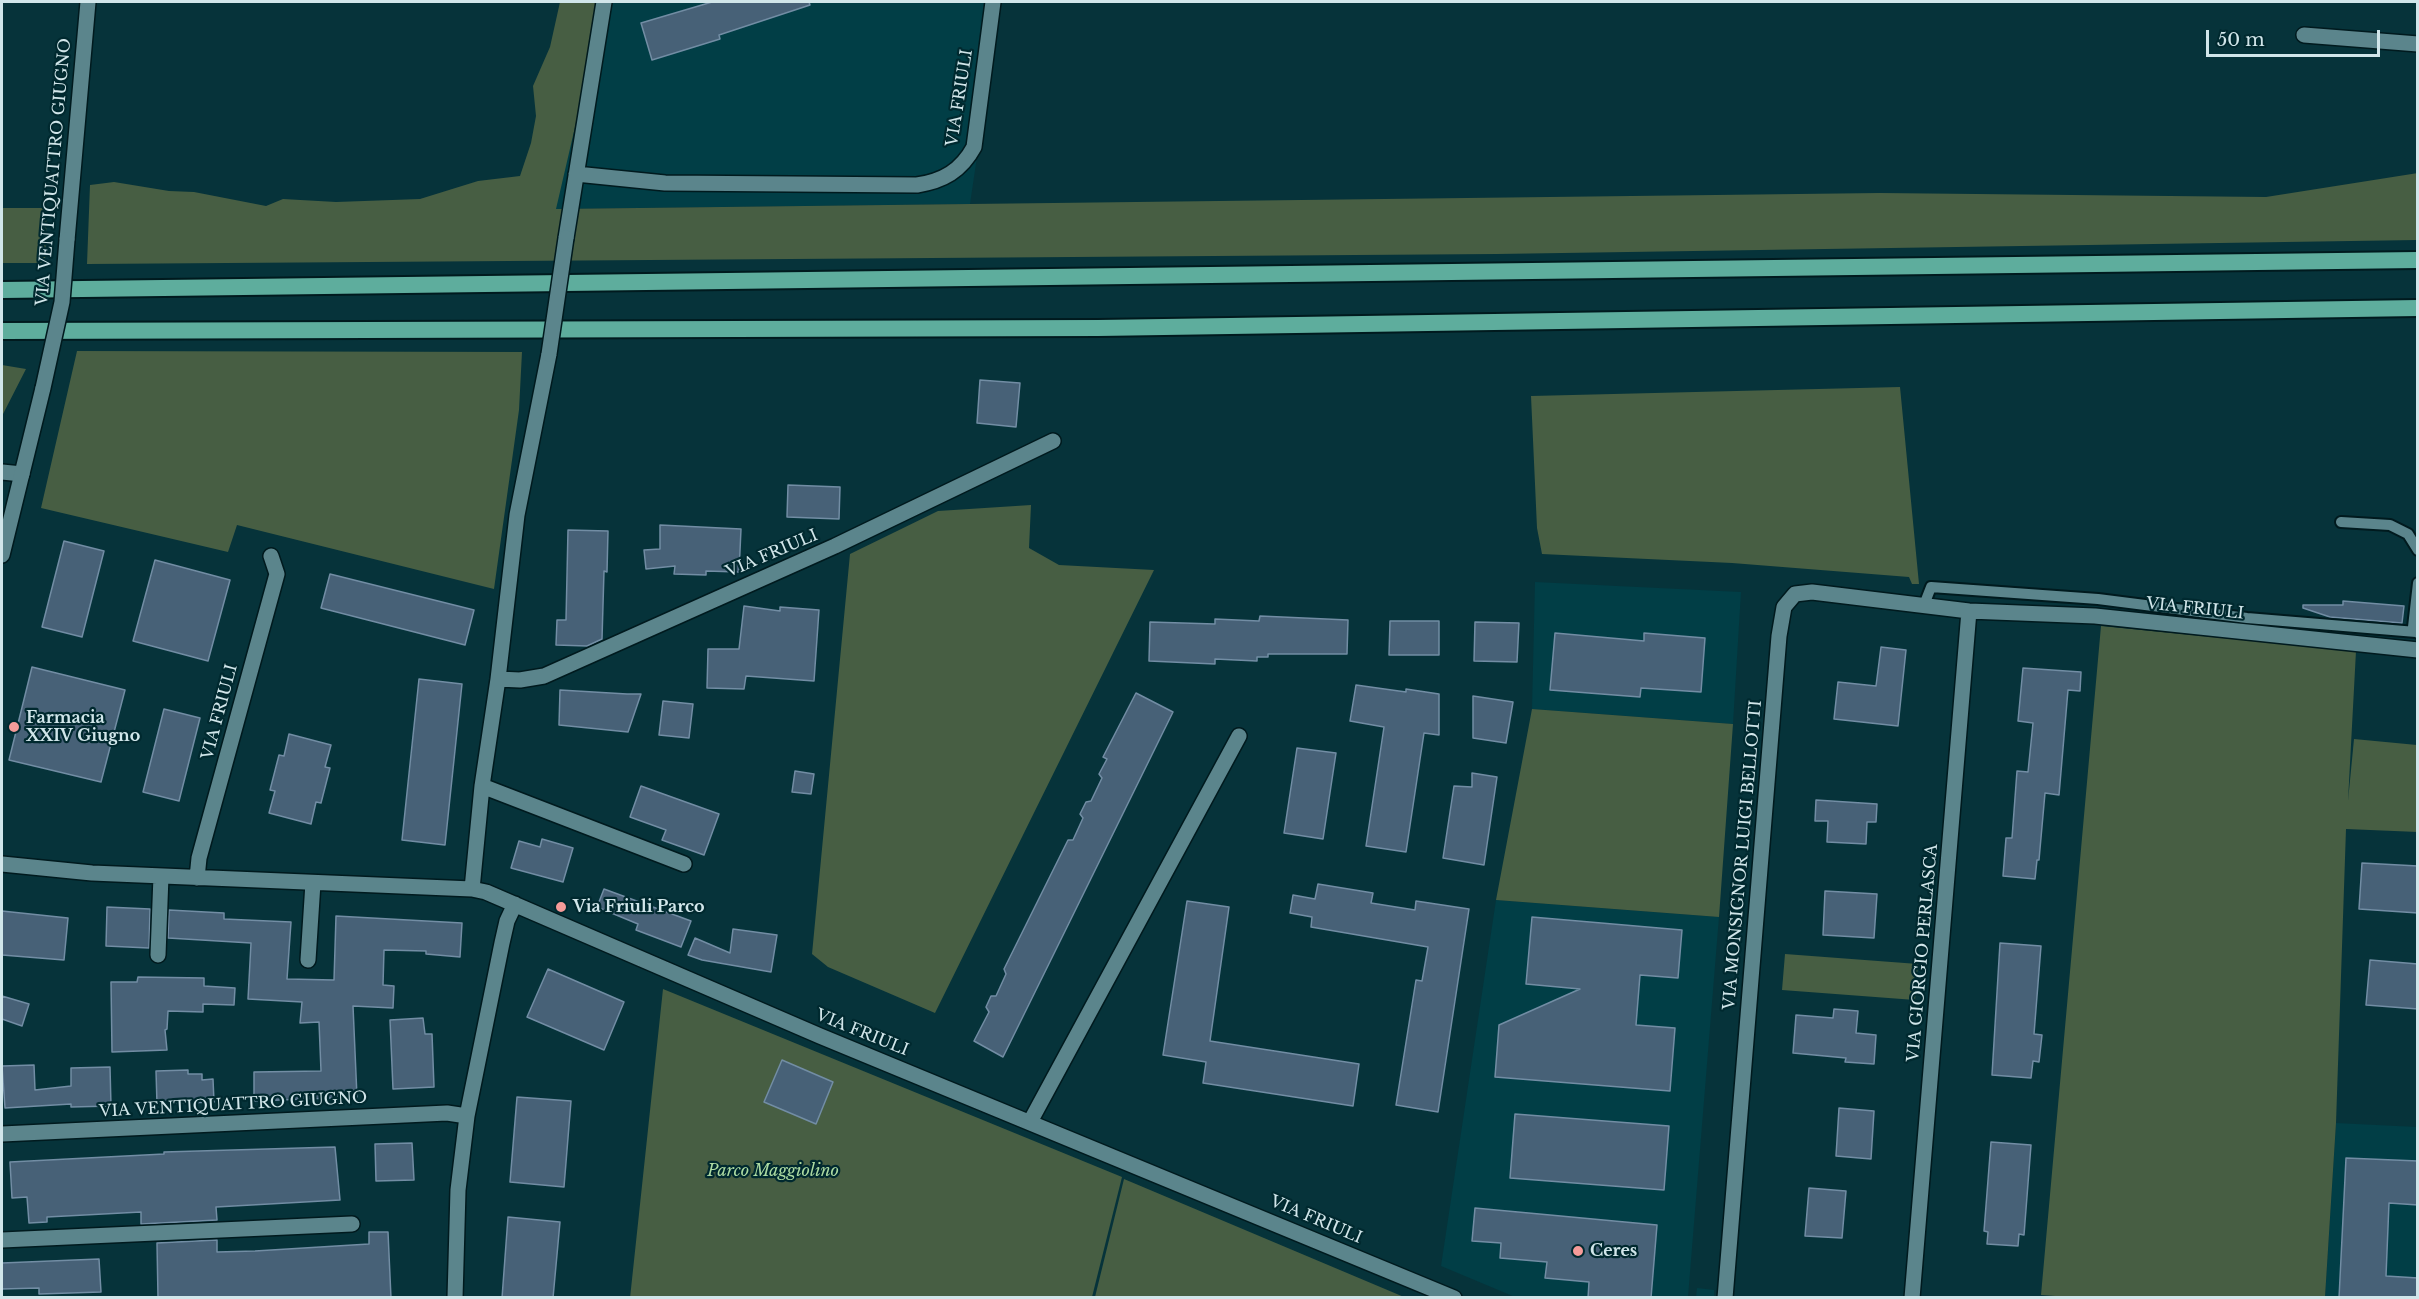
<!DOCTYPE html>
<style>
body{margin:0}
#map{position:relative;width:2419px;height:1299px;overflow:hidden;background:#06333a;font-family:"Libre Baskerville",serif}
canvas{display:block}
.frame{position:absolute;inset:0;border:3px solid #d1e6ea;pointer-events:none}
.scale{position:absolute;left:2206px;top:30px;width:174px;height:27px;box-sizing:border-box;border:3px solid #d1e6ea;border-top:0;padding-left:8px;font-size:18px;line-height:21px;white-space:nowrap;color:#d1e6ea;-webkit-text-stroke:4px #00292f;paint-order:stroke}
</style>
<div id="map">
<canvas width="2419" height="1299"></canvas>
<div class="frame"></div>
<div class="scale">50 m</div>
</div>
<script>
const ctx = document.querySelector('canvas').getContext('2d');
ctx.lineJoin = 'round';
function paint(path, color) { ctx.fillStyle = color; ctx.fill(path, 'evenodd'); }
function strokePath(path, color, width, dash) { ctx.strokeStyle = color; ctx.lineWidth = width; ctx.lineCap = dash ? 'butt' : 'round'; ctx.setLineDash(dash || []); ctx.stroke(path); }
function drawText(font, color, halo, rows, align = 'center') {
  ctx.font = font + ' "Libre Baskerville",serif'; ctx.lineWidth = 4.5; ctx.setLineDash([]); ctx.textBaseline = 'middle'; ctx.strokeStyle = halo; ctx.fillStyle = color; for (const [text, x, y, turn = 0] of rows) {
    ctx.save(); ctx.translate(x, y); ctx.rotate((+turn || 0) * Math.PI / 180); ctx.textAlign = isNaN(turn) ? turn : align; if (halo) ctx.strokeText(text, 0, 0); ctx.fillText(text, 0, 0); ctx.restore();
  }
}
const built = new Path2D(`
 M 604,2 L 1000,2 L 970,204 L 555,209 Z
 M 1535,582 L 1741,592 L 1733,724 L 1532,709 Z
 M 1496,900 L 1719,917 L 1688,1297 L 1515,1297 L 1441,1266 Z
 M 2336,1123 L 2417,1127 L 2417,1297 L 2325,1298 Z
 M 1697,1288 L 1714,1290 L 1714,1297 L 1696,1297 Z`);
const green = new Path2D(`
 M 560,2 L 604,2 L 556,209 L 1880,193 L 2266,197 L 2418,173 L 2417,240 L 1497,254 L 87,264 L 90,185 L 114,182 L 169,191 L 194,192 L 266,206 L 283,199 L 336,202 L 420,199 L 478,181 L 520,176 L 531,143 L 536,116 L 533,86 L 550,47 Z
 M 2,208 L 47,208 L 45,263 L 2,263 Z
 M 77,351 L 522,352 L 519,410 L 494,589 L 237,525 L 228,552 L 41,508 Z
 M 2,365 L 26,369 L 2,416 Z
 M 1900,387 L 1919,584 L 1912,584 L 1909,577 L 1732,563 L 1542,554 L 1537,528 L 1531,396 Z
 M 1031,505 L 1029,548 L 1059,565 L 1154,570 L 935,1013 L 828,967 L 812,954 L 850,554 L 938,511 Z
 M 2101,626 L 2356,651 L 2348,801 L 2354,739 L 2417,745 L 2418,832 L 2346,829 L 2336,1123 L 2325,1297 L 2083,1298 L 2041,1295 Z
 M 1532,709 L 1733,724 L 1719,917 L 1496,900 Z
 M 1785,954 L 1918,964 L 1915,1000 L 1782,990 Z
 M 663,989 L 1122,1177 L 1092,1297 L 630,1298 Z
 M 1124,1179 L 1404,1297 L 1095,1297 Z`);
const building = new Path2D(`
 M 712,2 L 809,2 L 810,5 L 719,35 L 720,39 L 652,60 L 641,23 Z
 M 980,380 L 1020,383 L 1016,427 L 977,423 Z
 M 788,485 L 840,487 L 839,519 L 787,517 Z
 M 660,525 L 741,529 L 739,572 L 706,571 L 706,575 L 674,574 L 675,566 L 646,569 L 644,550 L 660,549 Z
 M 568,530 L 608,531 L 607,572 L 604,571 L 602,639 L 587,646 L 556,645 L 557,620 L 566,620 Z
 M 64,541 L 104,551 L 82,637 L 42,627 Z
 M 155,560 L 230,580 L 208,661 L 133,641 Z
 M 330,574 L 474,610 L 465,645 L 321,608 Z
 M 2343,601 L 2404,606 L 2402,623 L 2330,617 L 2303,608 L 2303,605 L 2343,605 Z
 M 744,606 L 780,611 L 780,607 L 819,610 L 814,681 L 746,676 L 744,689 L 707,688 L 708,649 L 739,649 Z
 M 1260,616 L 1348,620 L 1347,654 L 1268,654 L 1268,657 L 1257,657 L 1257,661 L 1215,659 L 1215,664 L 1149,661 L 1150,622 L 1215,624 L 1215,619 L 1259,621 Z
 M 1390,621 L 1439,621 L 1439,655 L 1389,655 Z
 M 1475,622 L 1519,623 L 1517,662 L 1474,661 Z
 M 1555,633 L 1644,641 L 1644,633 L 1705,638 L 1701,692 L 1641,688 L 1640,697 L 1550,690 Z
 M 1881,647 L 1906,650 L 1898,726 L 1834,719 L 1838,682 L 1876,686 Z
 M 32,667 L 125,690 L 101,782 L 9,760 Z
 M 2023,668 L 2081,672 L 2080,691 L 2068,690 L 2059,795 L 2045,793 L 2039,860 L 2037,860 L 2035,879 L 2003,876 L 2006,838 L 2012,838 L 2017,771 L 2028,772 L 2033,723 L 2018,721 Z
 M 419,679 L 462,684 L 445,845 L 402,840 Z
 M 1356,685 L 1406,692 L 1406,689 L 1439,694 L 1439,735 L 1424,733 L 1406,852 L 1366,846 L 1384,727 L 1350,721 Z
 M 560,690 L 627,694 L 641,694 L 628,732 L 559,725 Z
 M 1136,693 L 1173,712 L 1003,1057 L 974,1041 L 989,1012 L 986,1007 L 991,996 L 996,996 L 1006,974 L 1004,969 L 1068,840 L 1073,840 L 1083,818 L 1080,814 L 1086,802 L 1091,801 L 1102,778 L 1099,774 L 1107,759 L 1103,757 Z
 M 1473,696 L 1513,702 L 1506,743 L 1473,738 Z
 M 663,701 L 693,704 L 689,738 L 659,735 Z
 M 164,709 L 200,718 L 179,801 L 143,792 Z
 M 289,734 L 331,745 L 325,767 L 330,768 L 321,803 L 316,802 L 311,824 L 269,813 L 275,791 L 270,790 L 279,755 L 284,756 Z
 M 1297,748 L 1336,753 L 1323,839 L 1284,833 Z
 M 795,771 L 814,774 L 811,794 L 792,792 Z
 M 1472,773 L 1497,777 L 1484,865 L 1443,858 L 1454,786 L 1472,787 Z
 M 641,786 L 719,814 L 704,855 L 662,840 L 666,830 L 630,817 Z
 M 1816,800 L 1877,804 L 1876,822 L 1867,822 L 1866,844 L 1827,842 L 1828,821 L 1815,821 Z
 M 542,839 L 573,848 L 563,882 L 511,868 L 519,841 L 540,847 Z
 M 2362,863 L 2418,866 L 2418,913 L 2359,909 Z
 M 1318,884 L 1373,893 L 1371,903 L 1415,910 L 1416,901 L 1469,909 L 1438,1112 L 1396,1105 L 1416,980 L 1422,981 L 1428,947 L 1311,927 L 1312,917 L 1290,913 L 1293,895 L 1315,899 Z
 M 604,889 L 691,921 L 681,947 L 636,930 L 638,924 L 597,907 Z
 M 1825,891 L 1877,894 L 1874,938 L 1823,935 Z
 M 1187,901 L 1229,907 L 1210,1041 L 1359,1064 L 1353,1106 L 1203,1083 L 1206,1062 L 1163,1055 Z
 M 107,907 L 150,909 L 149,948 L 106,946 Z
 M 169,910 L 224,913 L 224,919 L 291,922 L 287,979 L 334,980 L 336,916 L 462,923 L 460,957 L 426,954 L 426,951 L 384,950 L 383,985 L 394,986 L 393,1008 L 353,1006 L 357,1097 L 254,1101 L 254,1072 L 321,1071 L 319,1022 L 300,1023 L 302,1002 L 248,999 L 251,943 L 168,938 Z
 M 2,911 L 68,918 L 64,960 L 2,955 Z
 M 1532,917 L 1682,930 L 1678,978 L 1640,975 L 1636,1025 L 1675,1028 L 1670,1091 L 1495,1077 L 1499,1025 L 1580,989 L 1526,984 Z
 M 733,929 L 777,935 L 771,972 L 702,960 L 688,955 L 695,938 L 730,953 Z
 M 2000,943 L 2041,946 L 2034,1034 L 2042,1035 L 2039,1062 L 2033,1061 L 2031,1078 L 1992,1075 Z
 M 2370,960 L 2418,964 L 2418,1009 L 2366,1005 Z
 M 548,969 L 624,1002 L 604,1050 L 527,1017 Z
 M 138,977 L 204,978 L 204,986 L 235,988 L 234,1005 L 203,1004 L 203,1012 L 168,1011 L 167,1029 L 165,1030 L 167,1050 L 112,1052 L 111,982 L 137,982 Z
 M 2,996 L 29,1004 L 22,1026 L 2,1019 Z
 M 1834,1009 L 1858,1011 L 1856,1033 L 1876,1035 L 1874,1064 L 1845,1062 L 1846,1058 L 1793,1053 L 1796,1015 L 1833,1018 Z
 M 423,1018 L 425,1034 L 432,1034 L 434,1087 L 393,1089 L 390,1020 Z
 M 782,1060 L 833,1082 L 816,1124 L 764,1102 Z
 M 34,1065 L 35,1090 L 71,1086 L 71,1068 L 110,1067 L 111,1106 L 71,1107 L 71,1104 L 5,1108 L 2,1066 Z
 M 188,1070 L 188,1074 L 202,1074 L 202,1080 L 213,1079 L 214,1102 L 157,1104 L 156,1071 Z
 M 517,1097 L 571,1101 L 564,1187 L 510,1182 Z
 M 1839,1108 L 1874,1111 L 1871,1159 L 1836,1156 Z
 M 1515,1114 L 1669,1126 L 1664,1190 L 1510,1178 Z
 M 1991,1142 L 2031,1145 L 2024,1235 L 2019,1234 L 2018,1246 L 1987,1244 L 1988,1232 L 1984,1231 Z
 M 412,1143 L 414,1180 L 376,1181 L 375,1144 Z
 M 335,1147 L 340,1200 L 216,1207 L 217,1220 L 141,1224 L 141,1212 L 47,1217 L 47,1222 L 29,1223 L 27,1197 L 12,1198 L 10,1162 L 164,1154 L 164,1152 Z
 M 2346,1158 L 2418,1161 L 2418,1205 L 2389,1203 L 2386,1276 L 2418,1278 L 2418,1298 L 2339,1298 Z
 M 1809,1188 L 1846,1191 L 1842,1238 L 1805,1236 Z
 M 1475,1208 L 1657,1225 L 1651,1298 L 1588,1298 L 1589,1282 L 1545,1278 L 1547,1262 L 1500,1258 L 1501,1243 L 1472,1241 Z
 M 508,1217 L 560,1222 L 553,1298 L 502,1298 Z
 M 369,1232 L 388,1232 L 391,1298 L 158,1298 L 157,1243 L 217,1240 L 217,1252 L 255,1251 L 369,1244 Z
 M 99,1259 L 101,1292 L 39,1294 L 39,1288 L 2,1289 L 2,1263 Z`);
const service = new Path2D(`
 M 2341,522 L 2390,525 L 2408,534 L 2418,550
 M 2418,583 L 2413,627 L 2418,633
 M 1924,605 L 1931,587 L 2098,599 L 2247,618 L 2416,632`);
const minor = new Path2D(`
 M 2304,35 L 2418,44
 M 576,174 L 665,183 L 917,185 C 943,181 961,171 974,147 L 993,2
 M 566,238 L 604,2
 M 2,472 L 22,474
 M 498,679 L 520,680 L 544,676 L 835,546 L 1053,441
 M 482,786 L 684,864
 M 2,864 L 92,873 L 472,889 L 486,892 L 820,1036 L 1454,1298
 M 197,878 L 199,858 L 277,574 L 271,556
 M 472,889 L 482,786 L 498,679 L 517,515 L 549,354
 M 158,955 L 161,876
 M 308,960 L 313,883
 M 1030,1122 L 1239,736
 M 2,1134 L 447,1113 L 467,1116
 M 2,1240 L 352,1224
 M 455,1298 L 458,1190 L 467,1116 L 502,943 L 507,921 L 515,904
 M 1725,1298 L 1779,636 L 1784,607 L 1795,594 L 1812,592 L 1969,611 L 2095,616 L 2418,650
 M 1912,1298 L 1969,611`);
const tertiary = new Path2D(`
 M 67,240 L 88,2
 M 2,555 L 43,388`);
const trunk = new Path2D(`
 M 2,290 L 2418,260
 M 2,331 L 1098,328 L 2418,308`);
const minorBridge = new Path2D(`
 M 549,354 L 566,238`);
const tertiaryBridge = new Path2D(`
 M 43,388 L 62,302 L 67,240`);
const markers = [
 [14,727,6,"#f59b99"],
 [561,907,6,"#f59b99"],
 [1578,1251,6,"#f59b99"]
];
const streetNames = [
 ["VIA FRIULI",960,98,-81],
 ["VIA VENTIQUATTRO GIUGNO",54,172,-85],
 ["VIA FRIULI",772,554,-23],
 ["VIA FRIULI",2195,609,6],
 ["VIA FRIULI",220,712,-75],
 ["VIA MONSIGNOR LUIGI BELLOTTI",1743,855,-85],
 ["VIA GIORGIO PERLASCA",1923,953,-85],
 ["VIA FRIULI",862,1033,22],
 ["VIA VENTIQUATTRO GIUGNO",233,1105,-3],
 ["VIA FRIULI",1316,1220,23]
];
const poiNames = [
 ["Farmacia",26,718],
 ["XXIV Giugno",26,736],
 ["Via Friuli Parco",573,907],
 ["Ceres",1590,1251]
];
const parkNames = [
 ["Parco Maggiolino",773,1171]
];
paint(built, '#013e46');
paint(green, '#475e43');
paint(building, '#476177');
strokePath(building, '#728da4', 1.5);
strokePath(service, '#001a1e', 14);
strokePath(minor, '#001a1e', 18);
strokePath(tertiary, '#001a1e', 18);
strokePath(trunk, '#001a1e', 20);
strokePath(service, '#5b858c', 10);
strokePath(minor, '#5b858c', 15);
strokePath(tertiary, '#5b858c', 15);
strokePath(trunk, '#5ead9d', 16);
strokePath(minorBridge, '#001a1e', 18, []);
strokePath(tertiaryBridge, '#001a1e', 18, []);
strokePath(minorBridge, '#5b858c', 15);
strokePath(tertiaryBridge, '#5b858c', 15);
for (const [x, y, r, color] of markers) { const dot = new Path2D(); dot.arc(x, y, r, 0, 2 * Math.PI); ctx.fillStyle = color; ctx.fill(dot); strokePath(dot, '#00292f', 2); }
drawText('16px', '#d1e6ea', '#00292f', streetNames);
drawText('bold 16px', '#d1e6ea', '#00292f', poiNames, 'left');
drawText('italic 16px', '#acdba2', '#00292f', parkNames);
</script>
